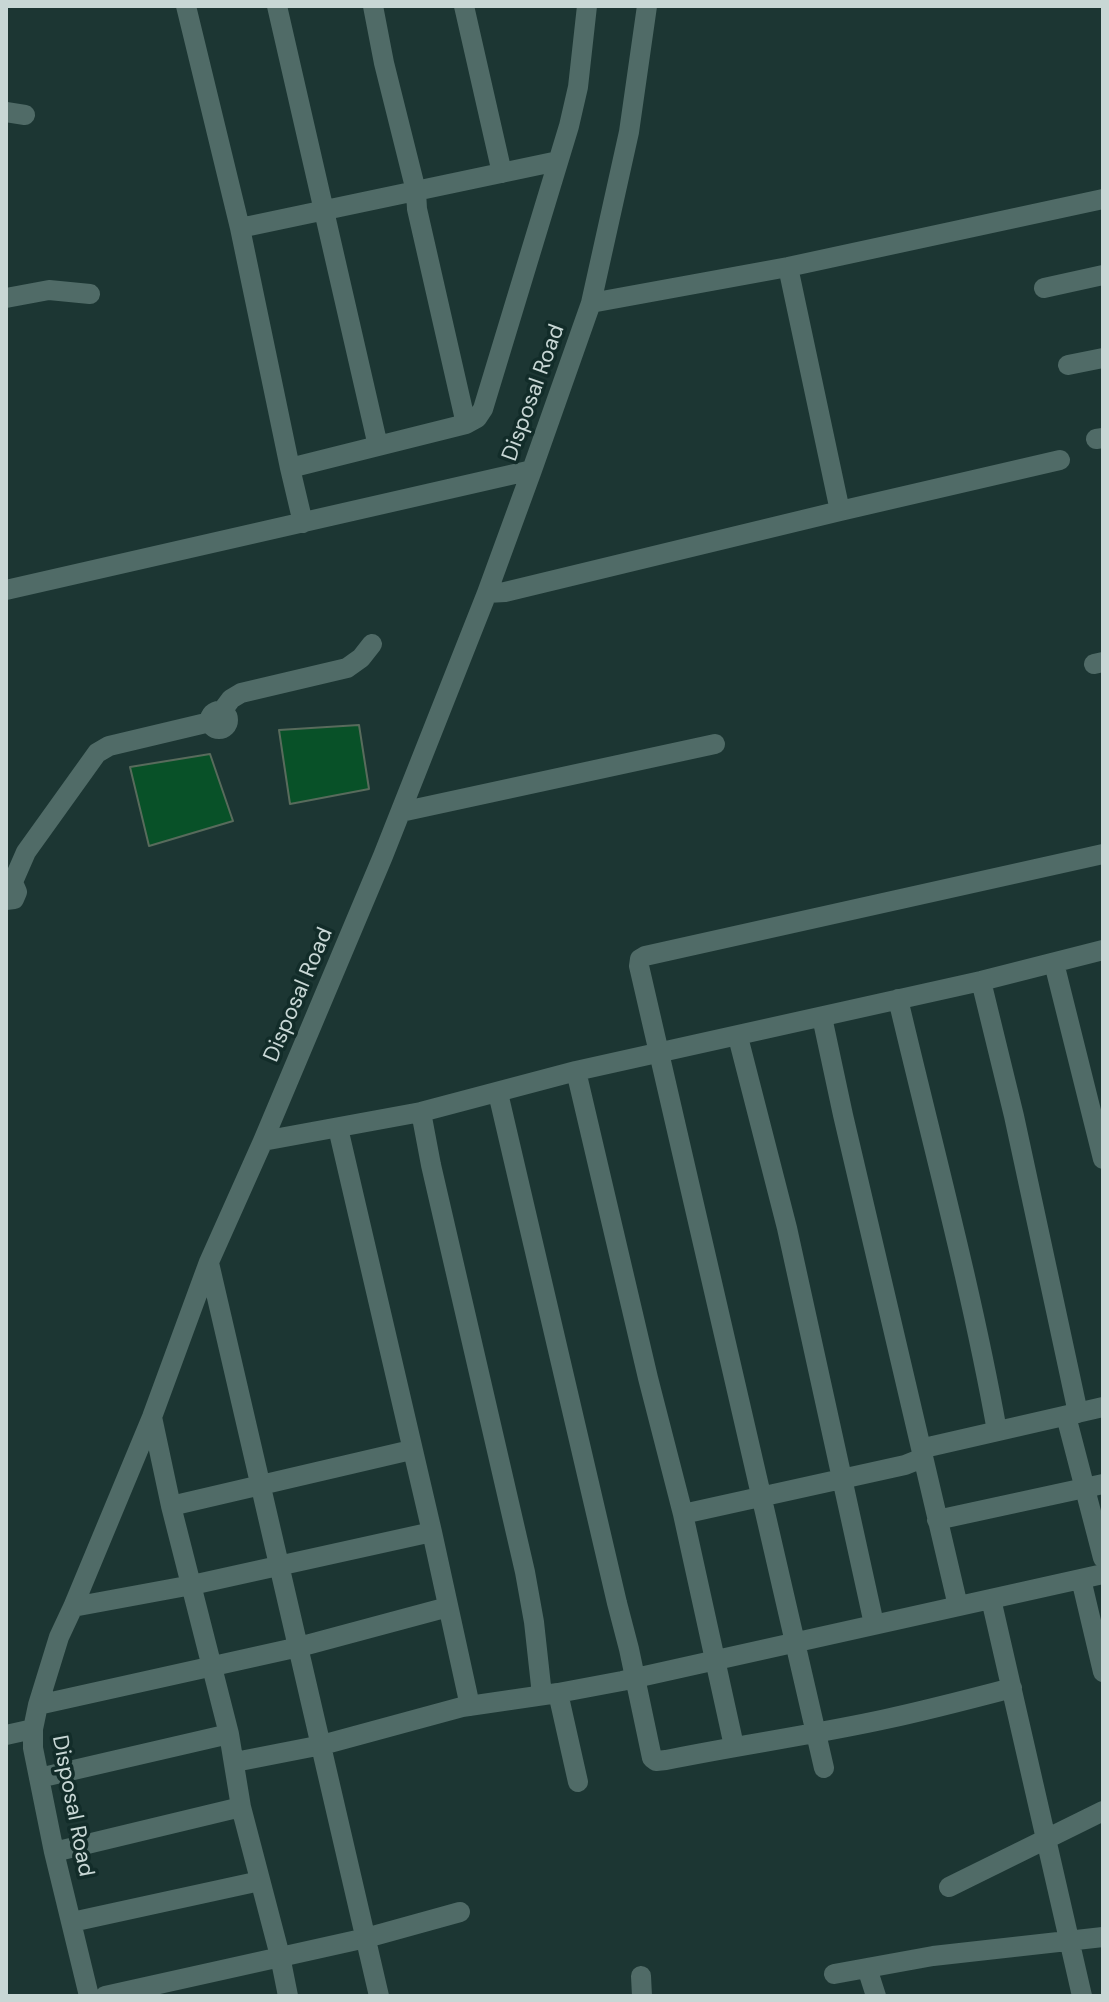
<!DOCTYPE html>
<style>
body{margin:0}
#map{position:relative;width:1109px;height:2002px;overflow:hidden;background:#1c3633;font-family:"DM Sans",sans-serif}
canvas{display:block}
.frame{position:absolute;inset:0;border:8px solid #c8d7d5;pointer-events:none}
</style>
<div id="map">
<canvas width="1109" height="2002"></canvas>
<div class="frame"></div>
</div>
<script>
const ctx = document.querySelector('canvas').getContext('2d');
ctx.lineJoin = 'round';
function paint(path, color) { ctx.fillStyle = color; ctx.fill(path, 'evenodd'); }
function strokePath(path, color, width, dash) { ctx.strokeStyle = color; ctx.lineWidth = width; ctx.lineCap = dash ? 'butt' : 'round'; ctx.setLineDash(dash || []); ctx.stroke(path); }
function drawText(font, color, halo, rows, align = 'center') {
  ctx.font = font + ' "DM Sans",sans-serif'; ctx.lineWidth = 7; ctx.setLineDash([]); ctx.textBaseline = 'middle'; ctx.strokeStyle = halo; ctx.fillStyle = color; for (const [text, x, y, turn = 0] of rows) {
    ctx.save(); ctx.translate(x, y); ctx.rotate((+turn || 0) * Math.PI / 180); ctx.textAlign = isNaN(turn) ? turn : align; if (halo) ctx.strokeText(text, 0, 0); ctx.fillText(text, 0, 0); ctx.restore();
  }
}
const building = new Path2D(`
 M 359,725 L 369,789 L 290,804 L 279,730 Z
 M 210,754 L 233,821 L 149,846 L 130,767 Z`);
const minor = new Path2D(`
 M 186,6 L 240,228 L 290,468
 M 277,6 L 378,446
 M 373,6 L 384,63 L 416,191 L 417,209 L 466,424
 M 464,6 L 502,173
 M 6,112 L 25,115
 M 240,228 L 558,161
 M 788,267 L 840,511
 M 1044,288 L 1103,275
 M 6,298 L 49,290 L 90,294
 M 591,303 L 788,267 L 1103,199
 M 1068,365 L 1103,358
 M 1096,439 L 1103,438
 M 303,523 L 290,468 L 466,424 L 477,418 L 483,409 L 569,126 L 578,87 L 587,6
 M 6,590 L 532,470
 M 487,593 L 505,592 L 840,511 L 1060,460
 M 1094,664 L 1103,662
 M210 720a9 9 0 1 1 18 0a9 9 0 1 1-18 0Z
 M 222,711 L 231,699 L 241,693 L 347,668 L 361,658 L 372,644
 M 401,812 L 715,744
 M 6,883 L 14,885 L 17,892 L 14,899 L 6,900
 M 12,884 L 26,852 L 97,753 L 109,746 L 210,722
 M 1054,963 L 1103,1159
 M 981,981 L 1014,1116 L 1078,1413
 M 898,999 C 932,1143 971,1286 997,1431
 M 822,1017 L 843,1115 L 958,1606
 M 738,1037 L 787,1228 L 874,1624
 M 576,1071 L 648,1378 L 683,1514 L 734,1746
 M 498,1093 L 617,1603 L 629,1649 L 652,1758 L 656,1761 L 666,1760 C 739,1745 813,1735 886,1719 C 928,1710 970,1699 1012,1688
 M 421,1112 L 431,1165 L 525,1572 L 534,1622 L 542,1695
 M 338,1128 L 432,1532 L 470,1706
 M 263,1141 L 421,1112 L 576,1071 L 981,981 L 1103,950
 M 209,1263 L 379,1996
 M 1066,1416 L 1103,1558
 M 152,1417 L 171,1506 L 229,1734 L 241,1807 L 280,1956 L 288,1996
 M 171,1506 L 411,1450
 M 683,1514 L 905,1465 L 920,1459 L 924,1448 L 1103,1407
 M 937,1520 L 1103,1484
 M 1081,1579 L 1103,1672
 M 991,1599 L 1082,1996
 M 73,1607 L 192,1585 L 432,1532
 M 558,1693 L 578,1782
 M 38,1705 L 299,1647 L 448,1607
 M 6,1735 L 33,1729
 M 235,1762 L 322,1745 L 462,1707 L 558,1693 L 622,1681 L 1103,1574
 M 824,1768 L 639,966 L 640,959 L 645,956 L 1103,854
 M 39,1778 L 229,1734
 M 54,1852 L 241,1807
 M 949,1887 L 1103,1811
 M 72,1922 L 260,1881
 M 867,1968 L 876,1996
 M 834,1974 L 933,1956 L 1103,1937
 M 641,1976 L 642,1996
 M 89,1996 L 54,1852 L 33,1748 L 33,1729 L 38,1705 L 59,1637 L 73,1607 L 152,1417 L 209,1262 L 263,1141 L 383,856 L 487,593 L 532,470 L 591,303 L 629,132 L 647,6
 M 105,1996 L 366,1938 L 460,1912`);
const streetNames = [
 ["Disposal Road",534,393,-70],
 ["Disposal Road",299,995,-67],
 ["Disposal Road",72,1806,79]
];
paint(building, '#085128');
strokePath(building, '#586b5c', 2);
strokePath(minor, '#506b67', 20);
drawText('22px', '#c8d7d5', '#122c29', streetNames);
</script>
